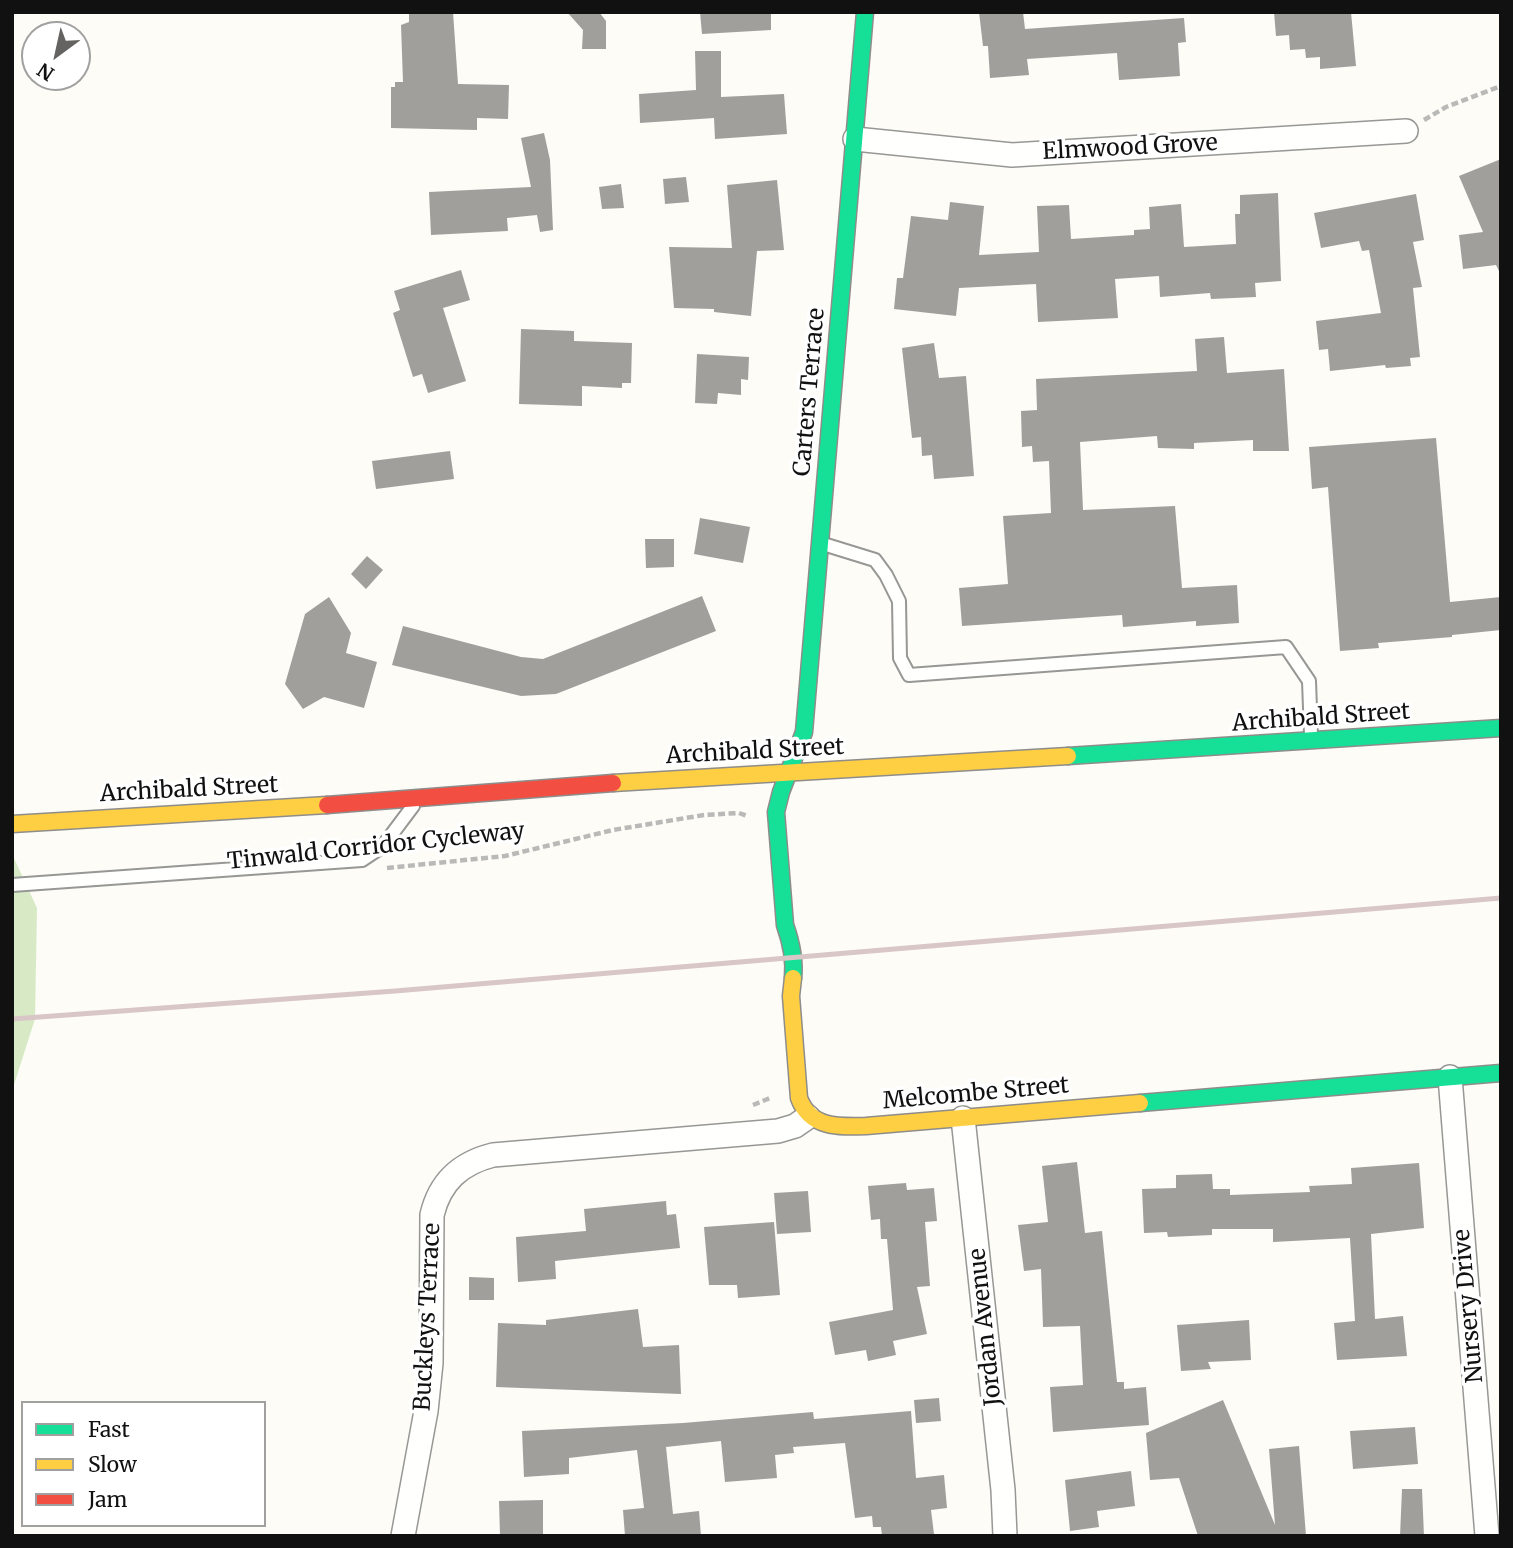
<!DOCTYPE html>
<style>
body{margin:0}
#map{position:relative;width:1513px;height:1548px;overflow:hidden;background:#fdfcf7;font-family:Merriweather,serif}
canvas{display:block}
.frame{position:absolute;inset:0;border:14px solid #111;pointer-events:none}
.legend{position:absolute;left:21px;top:1401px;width:245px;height:126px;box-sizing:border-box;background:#fff;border:2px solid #a0a0a0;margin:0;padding:9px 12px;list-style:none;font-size:21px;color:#111}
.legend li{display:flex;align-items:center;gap:14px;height:35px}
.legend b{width:35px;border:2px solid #a0a0a0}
.north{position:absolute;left:21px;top:21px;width:70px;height:70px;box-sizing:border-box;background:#fff;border:2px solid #a0a0a0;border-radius:50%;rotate:213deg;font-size:19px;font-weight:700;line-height:28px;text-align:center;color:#111}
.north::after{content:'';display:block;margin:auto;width:24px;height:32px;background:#646362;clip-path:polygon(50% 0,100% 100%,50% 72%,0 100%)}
</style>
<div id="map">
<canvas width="1513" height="1548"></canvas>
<div class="frame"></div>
<ul class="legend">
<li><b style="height:9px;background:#16e098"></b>Fast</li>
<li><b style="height:9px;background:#ffcf43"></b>Slow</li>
<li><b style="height:9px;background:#f24e42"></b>Jam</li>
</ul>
<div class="north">N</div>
</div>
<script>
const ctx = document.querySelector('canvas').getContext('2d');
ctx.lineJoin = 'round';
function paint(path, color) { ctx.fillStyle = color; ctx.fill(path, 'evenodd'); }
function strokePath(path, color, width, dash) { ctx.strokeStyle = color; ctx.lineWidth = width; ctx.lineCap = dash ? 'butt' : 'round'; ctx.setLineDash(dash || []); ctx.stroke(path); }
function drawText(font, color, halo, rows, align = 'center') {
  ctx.font = font + ' Merriweather,serif'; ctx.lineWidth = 7; ctx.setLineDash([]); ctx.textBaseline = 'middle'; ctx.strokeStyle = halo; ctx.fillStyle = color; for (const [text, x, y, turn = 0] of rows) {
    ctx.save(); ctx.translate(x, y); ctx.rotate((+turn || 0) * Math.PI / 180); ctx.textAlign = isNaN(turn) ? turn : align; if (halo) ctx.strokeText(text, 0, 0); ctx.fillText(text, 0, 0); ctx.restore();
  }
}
const forest = new Path2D(`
 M 12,854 L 37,908 L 35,1019 L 12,1091 Z`);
const building = new Path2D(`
 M 409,12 L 453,12 L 458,84 L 509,85 L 508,119 L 477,118 L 477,130 L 391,128 L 391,87 L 395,87 L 395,82 L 403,82 L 401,25 L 409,22 Z
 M 567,12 L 599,12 L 606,21 L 606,49 L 582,49 L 583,30 Z
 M 700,12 L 771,12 L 771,30 L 702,34 Z
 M 979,12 L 1023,12 L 1025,29 L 1184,18 L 1186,42 L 1178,43 L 1180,76 L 1119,80 L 1117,53 L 1027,59 L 1029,75 L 990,78 L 988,46 L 983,46 Z
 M 1274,12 L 1351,12 L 1356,66 L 1320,69 L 1320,57 L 1306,58 L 1305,49 L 1290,50 L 1289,35 L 1276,36 Z
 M 695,51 L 721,51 L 721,97 L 784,94 L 787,134 L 715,139 L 714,118 L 640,123 L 639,94 L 696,90 Z
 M 544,133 L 550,160 L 553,230 L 540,232 L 537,215 L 507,218 L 508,231 L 431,235 L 429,192 L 531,187 L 521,138 Z
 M 1501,159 L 1501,275 L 1496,265 L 1463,269 L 1459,235 L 1483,232 L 1459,176 Z
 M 686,177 L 689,202 L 665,204 L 663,179 Z
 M 777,180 L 784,250 L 757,251 L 751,316 L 714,312 L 714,309 L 674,308 L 669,247 L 732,248 L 727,185 Z
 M 621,184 L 624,208 L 602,209 L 599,187 Z
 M 1278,193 L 1281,281 L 1255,283 L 1256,297 L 1211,299 L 1210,293 L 1160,297 L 1159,276 L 1115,279 L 1118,318 L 1038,322 L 1036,284 L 959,288 L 956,316 L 894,309 L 897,278 L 903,278 L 911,216 L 948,220 L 950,202 L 984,206 L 979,255 L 1039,252 L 1037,206 L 1069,205 L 1071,239 L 1134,235 L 1134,230 L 1150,229 L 1149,207 L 1181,204 L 1184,247 L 1236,244 L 1235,214 L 1240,214 L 1240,195 Z
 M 1416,194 L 1424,240 L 1413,242 L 1422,287 L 1413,288 L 1420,357 L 1410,358 L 1411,366 L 1386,368 L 1385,365 L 1330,371 L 1328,349 L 1319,350 L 1316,321 L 1381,313 L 1369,250 L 1362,251 L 1359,241 L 1321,248 L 1314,213 Z
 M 461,270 L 470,300 L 443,308 L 466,381 L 428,393 L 422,374 L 413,377 L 393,313 L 400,310 L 394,291 Z
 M 521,329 L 574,331 L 574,341 L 632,343 L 631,383 L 622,383 L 622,388 L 582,386 L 582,406 L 519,404 Z
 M 1224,337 L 1227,373 L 1284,369 L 1289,451 L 1253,451 L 1253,440 L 1194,443 L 1194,449 L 1158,448 L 1157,436 L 1080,442 L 1083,510 L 1175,506 L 1182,588 L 1237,585 L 1239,623 L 1196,626 L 1196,621 L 1123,627 L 1122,615 L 962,626 L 959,588 L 1008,584 L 1003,516 L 1051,513 L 1049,461 L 1033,462 L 1032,446 L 1022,447 L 1021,411 L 1037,410 L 1036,379 L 1197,371 L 1195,339 Z
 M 934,343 L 939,378 L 966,376 L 974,476 L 934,479 L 932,455 L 922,456 L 921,437 L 912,438 L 902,348 Z
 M 697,354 L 749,357 L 748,380 L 741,379 L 741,395 L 718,393 L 717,404 L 695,403 Z
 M 1436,438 L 1450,602 L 1501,597 L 1501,630 L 1452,635 L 1452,637 L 1378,643 L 1379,648 L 1340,651 L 1328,487 L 1312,489 L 1309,447 Z
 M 450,451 L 454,479 L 376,489 L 372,461 Z
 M 700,518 L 750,527 L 743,563 L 694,554 Z
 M 645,539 L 674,539 L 674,567 L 646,568 Z
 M 367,556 L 383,570 L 366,589 L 351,574 Z
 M 702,596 L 716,631 L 556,694 L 521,696 L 392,665 L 403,626 L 521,657 L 543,659 Z
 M 329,597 L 351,633 L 346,653 L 377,662 L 364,708 L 324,697 L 303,709 L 285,684 L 305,614 Z
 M 1077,1162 L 1085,1233 L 1102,1231 L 1117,1382 L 1124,1382 L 1124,1389 L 1146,1387 L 1149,1425 L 1053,1432 L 1050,1387 L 1083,1385 L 1080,1326 L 1043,1327 L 1041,1269 L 1024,1271 L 1018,1225 L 1048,1222 L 1042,1166 Z
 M 1419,1163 L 1424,1228 L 1371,1234 L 1375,1319 L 1403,1316 L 1407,1356 L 1337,1360 L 1334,1323 L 1355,1321 L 1350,1238 L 1273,1242 L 1273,1229 L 1212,1229 L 1212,1235 L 1168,1237 L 1167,1232 L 1144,1233 L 1142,1189 L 1176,1188 L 1176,1175 L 1212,1174 L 1213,1189 L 1230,1189 L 1230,1195 L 1310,1192 L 1309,1186 L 1352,1184 L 1351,1168 Z
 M 906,1183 L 907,1190 L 934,1188 L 937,1221 L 925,1222 L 930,1286 L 917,1287 L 927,1334 L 893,1341 L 896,1355 L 868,1361 L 866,1350 L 835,1355 L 829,1322 L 893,1310 L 887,1239 L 881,1239 L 880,1219 L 871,1220 L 868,1186 Z
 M 808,1191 L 811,1232 L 777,1234 L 774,1193 Z
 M 666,1201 L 667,1215 L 676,1214 L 680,1248 L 555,1261 L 556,1279 L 518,1282 L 516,1237 L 586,1231 L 584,1209 Z
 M 774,1222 L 780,1295 L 738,1298 L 737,1285 L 709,1285 L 704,1227 Z
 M 469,1277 L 494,1278 L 494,1300 L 469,1300 Z
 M 638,1309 L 643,1347 L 679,1345 L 681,1394 L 496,1387 L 498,1323 L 546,1325 L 546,1320 Z
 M 1249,1320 L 1251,1360 L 1208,1362 L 1211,1369 L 1181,1371 L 1177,1325 Z
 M 939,1398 L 941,1421 L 916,1423 L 914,1400 Z
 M 1223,1400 L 1275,1525 L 1269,1449 L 1299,1446 L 1306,1536 L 1198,1536 L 1179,1478 L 1150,1480 L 1146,1433 Z
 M 911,1411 L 916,1478 L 944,1475 L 947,1508 L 931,1510 L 934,1534 L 882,1536 L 881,1527 L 873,1527 L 872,1516 L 855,1518 L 845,1443 L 793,1447 L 794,1453 L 775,1455 L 777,1478 L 725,1482 L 721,1441 L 666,1447 L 673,1514 L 699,1511 L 701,1536 L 625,1536 L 623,1510 L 644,1508 L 637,1450 L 569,1458 L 569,1474 L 524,1477 L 522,1431 L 683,1423 L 813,1412 L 814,1419 Z
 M 1415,1427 L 1418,1464 L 1353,1469 L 1350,1431 Z
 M 1131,1471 L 1135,1506 L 1097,1511 L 1099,1527 L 1070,1531 L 1065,1480 Z
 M 1402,1489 L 1422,1489 L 1424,1536 L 1400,1536 Z
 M 543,1500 L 543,1536 L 500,1536 L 499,1501 Z`);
const path = new Path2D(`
 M 1424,120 L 1446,107 L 1501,86
 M 387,868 L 505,856 L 613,830 L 704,815 L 739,813 L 747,816
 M 753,1105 L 770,1098`);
const lane = new Path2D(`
 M 820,543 L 875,560 L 886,575 L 899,601 L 900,658 L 909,675 L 1286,647 L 1309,681 L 1311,735
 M 12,885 L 362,860 L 383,846 L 413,806`);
const street = new Path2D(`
 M 855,139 L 1012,155 L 1406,131
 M 1450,1077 L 1487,1536
 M 963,1118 L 1003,1490 L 1005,1536
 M 403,1536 L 426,1411 L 431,1363 L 432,1215 C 440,1181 461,1163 493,1155 L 778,1131 L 795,1126 L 808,1117`);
const fast = new Path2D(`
 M 1068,756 L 1501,728
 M 793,978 C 795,960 791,942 785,925 L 776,812 L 781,792 L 804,732 L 865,12
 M 1140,1103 L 1501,1073`);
const slow = new Path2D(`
 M 613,783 L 1068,756
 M 12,824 L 327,805
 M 793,978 L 791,996 L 799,1098 C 810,1128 838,1127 866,1126 L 1140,1103`);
const jam = new Path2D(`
 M 327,805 L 613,783`);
const rail = new Path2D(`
 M 12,1019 L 395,991 L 1501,898`);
const streetNames = [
 ["Elmwood Grove",1130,148,-3],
 ["Carters Terrace",810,392,-85],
 ["Archibald Street",1321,718,-4],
 ["Archibald Street",755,752,-3],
 ["Archibald Street",189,790,-3],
 ["Tinwald Corridor Cycleway",376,847,-6],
 ["Melcombe Street",976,1094,-5],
 ["Nursery Drive",1469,1306,-95],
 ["Buckleys Terrace",428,1317,-87],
 ["Jordan Avenue",986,1327,-96]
];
paint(forest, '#d8eac5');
paint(building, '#a19f9c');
strokePath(lane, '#979795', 16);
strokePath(street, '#979795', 26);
strokePath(fast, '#8e8d8b', 19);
strokePath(slow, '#8e8d8b', 19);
strokePath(jam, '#8e8d8b', 19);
strokePath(path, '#b9b9b8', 4.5, [7, 3.5]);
strokePath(lane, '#fffffe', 12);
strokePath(street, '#fffffe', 23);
strokePath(fast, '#16e098', 16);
strokePath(slow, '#ffcf43', 16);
strokePath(jam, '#f24e42', 16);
strokePath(rail, '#d9c6c7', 5);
drawText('23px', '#111', '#fff', streetNames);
</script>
